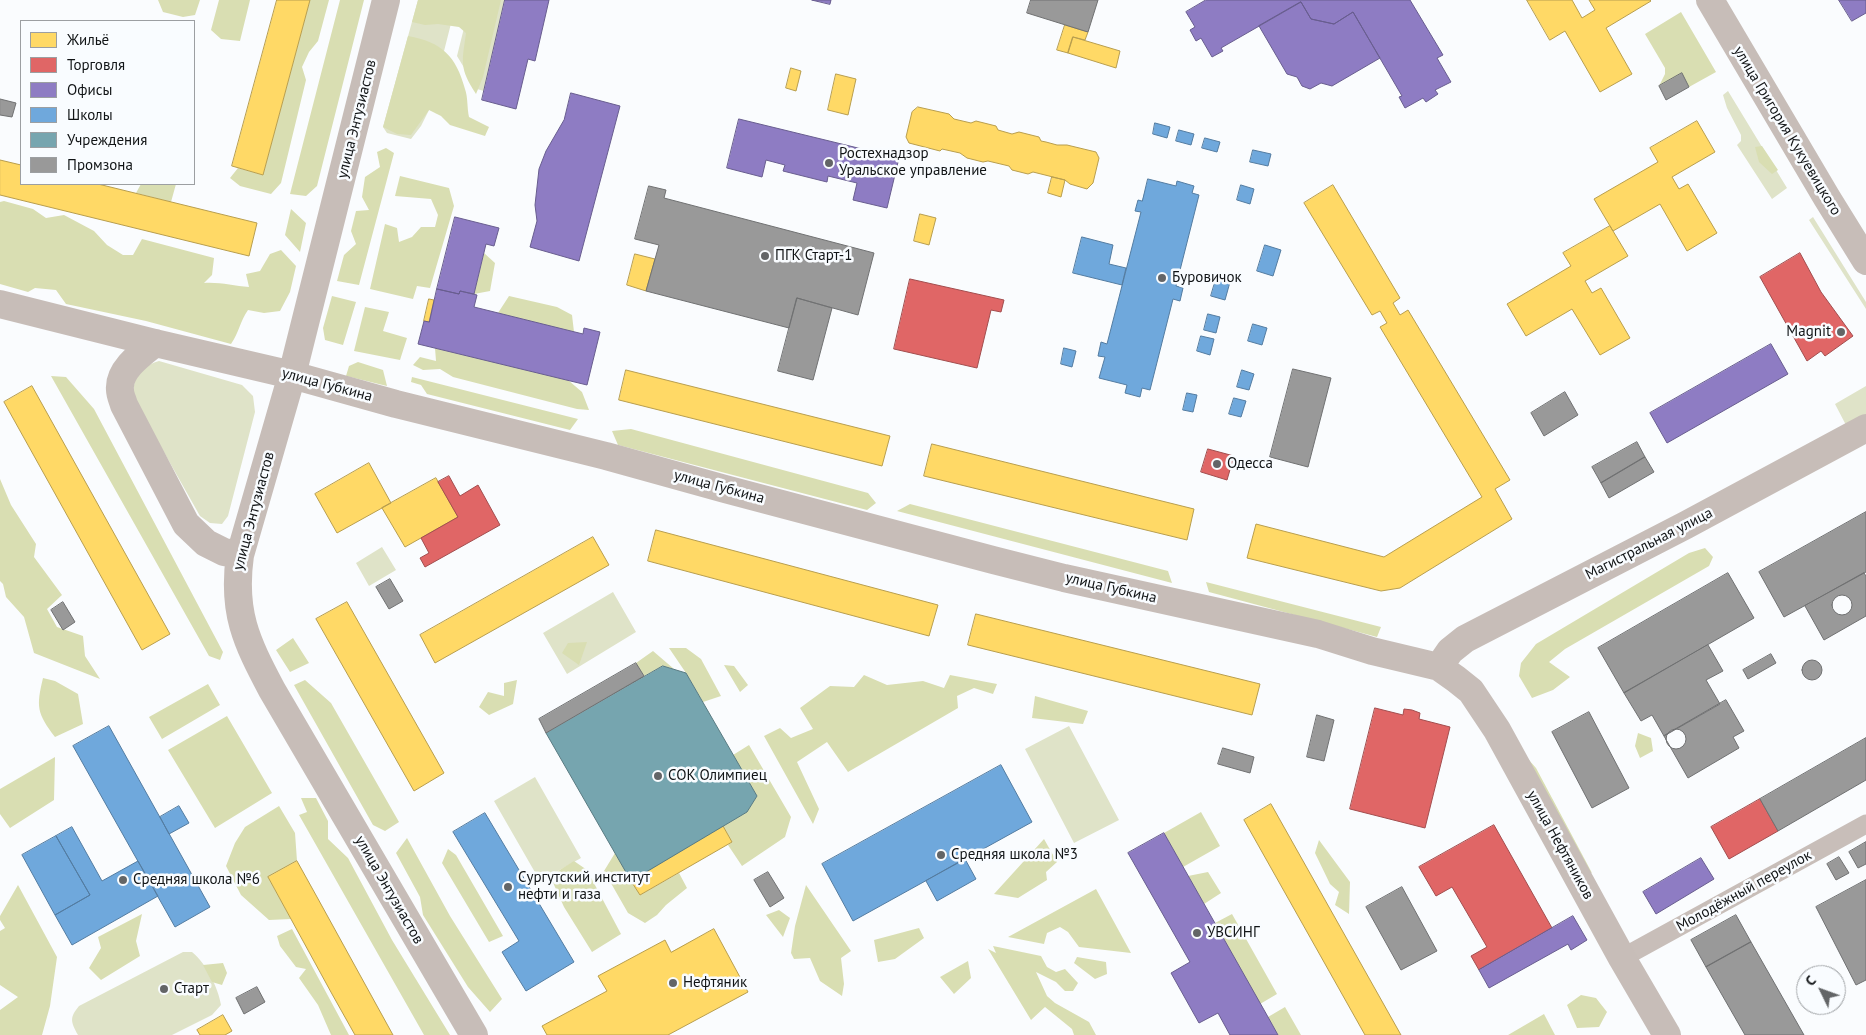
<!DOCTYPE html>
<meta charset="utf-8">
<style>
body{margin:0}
#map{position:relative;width:1866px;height:1035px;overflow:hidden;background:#fafcfe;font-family:"PT Sans",sans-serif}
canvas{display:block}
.legend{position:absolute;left:20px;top:20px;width:175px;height:165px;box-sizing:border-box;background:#f9fcff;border:1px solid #9c9fa2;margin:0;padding:6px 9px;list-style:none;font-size:15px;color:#111416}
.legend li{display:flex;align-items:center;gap:10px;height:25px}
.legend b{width:25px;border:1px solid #9c9fa2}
.north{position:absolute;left:1796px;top:965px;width:50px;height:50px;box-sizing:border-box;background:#f9fcff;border:1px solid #9c9fa2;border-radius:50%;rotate:312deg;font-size:14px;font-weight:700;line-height:20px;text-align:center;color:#111416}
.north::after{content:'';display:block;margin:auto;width:18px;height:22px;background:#636567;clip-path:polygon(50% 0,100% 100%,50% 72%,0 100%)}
</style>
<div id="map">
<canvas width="1866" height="1035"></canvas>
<ul class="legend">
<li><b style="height:14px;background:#ffd966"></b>Жильё</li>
<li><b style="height:14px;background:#e06666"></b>Торговля</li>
<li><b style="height:14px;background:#8e7cc3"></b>Офисы</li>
<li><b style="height:14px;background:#6fa8dc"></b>Школы</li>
<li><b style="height:14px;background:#76a5af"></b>Учреждения</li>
<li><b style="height:14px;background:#999"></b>Промзона</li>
</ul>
<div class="north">С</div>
</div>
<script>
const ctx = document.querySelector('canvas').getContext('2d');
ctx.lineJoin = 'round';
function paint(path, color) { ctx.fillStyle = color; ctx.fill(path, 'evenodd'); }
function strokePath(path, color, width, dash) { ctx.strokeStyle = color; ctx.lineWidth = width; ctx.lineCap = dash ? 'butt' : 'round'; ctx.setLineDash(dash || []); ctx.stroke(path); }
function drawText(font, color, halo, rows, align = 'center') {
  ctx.font = font + ' "PT Sans",sans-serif'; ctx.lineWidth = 5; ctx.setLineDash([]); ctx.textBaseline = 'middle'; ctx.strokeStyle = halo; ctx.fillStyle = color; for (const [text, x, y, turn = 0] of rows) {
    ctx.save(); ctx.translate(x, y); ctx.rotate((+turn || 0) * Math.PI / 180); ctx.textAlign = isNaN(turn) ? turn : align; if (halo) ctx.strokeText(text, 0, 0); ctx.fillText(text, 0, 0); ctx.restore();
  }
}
const green = new Path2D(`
 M 418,0 L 457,0 L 429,110 L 421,126 L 411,139 L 387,133 L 383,127 Z
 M 471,0 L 505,0 L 484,91 L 477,89 L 457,56 Z
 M 1728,91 L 1787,188 L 1772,199 L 1737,145 L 1741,141 L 1741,135 L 1727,108 L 1723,95 Z
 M 1813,217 L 1866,302 L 1866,309 L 1809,220 Z
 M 159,361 L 242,385 L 253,396 L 255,412 L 228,516 L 222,524 L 210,523 L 200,516 L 135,401 C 131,379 137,368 159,361 Z
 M 1866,386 L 1866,415 L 1847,427 L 1835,404 Z
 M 382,547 L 396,570 L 369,586 L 356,563 Z
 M 613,592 L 636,632 L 567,674 L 543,633 Z
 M 1069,726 L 1119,820 L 1074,843 L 1025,749 Z
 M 535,777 L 581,858 L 540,881 L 494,801 Z
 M 183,952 L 192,952 C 206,963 218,987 221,1005 L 212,1015 L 172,1035 L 78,1035 C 71,1022 69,1018 79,1006 Z`);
const forest = new Path2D(`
 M 158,0 L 200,0 L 195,15 L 183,17 L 163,12 Z
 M 219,0 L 250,0 L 240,41 L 221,39 L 211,30 Z
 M 310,0 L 329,0 L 318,41 L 309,52 L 302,67 L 306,80 L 281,183 L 271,194 L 240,186 L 230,178 L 238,168 L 263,175 Z
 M 340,0 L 364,0 L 317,186 L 306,196 L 290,194 Z
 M 418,0 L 501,0 L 483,77 L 476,94 C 459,68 462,62 466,33 L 459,27 L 438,24 L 425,25 L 412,22 Z
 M 1681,12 L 1716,72 L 1689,87 L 1681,74 L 1659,86 L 1665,74 L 1665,68 L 1645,34 Z
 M 408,36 C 442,42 456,56 465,89 C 468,97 467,108 469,117 L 489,127 L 485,136 L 450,125 L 441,116 L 429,110 L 411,135 L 397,134 L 383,127 Z
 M 1762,146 L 1778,170 L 1772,174 L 1759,162 L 1755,147 Z
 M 386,148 L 394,153 L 359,285 L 337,281 L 344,255 L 356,244 L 351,231 L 356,211 L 369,210 L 362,197 L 365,177 L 380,167 L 377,152 Z
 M 400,176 L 449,188 L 454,206 L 430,288 L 417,286 L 413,299 L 370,289 L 385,224 L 397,228 L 399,242 L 412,237 L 421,227 L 435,227 L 438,215 L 431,199 L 395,196 Z
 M 141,184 L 176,184 L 171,202 L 136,193 Z
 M 4,201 L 33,209 L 46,218 L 64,215 L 94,231 L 107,245 L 123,255 L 133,255 L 142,239 L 214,258 L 212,275 L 204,283 C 220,282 234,286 249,287 L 246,274 L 260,271 L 270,254 L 281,250 L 296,266 L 290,292 L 280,311 L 264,313 L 248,310 C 240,321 239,333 231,344 L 146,321 L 66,304 L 56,290 L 35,288 L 28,292 L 0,284 L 0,202 Z
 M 291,209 L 306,223 L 300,252 L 285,235 Z
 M 484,253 L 495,263 L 490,291 L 474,294 Z
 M 332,296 L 356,302 L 343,345 L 325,340 L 323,328 Z
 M 509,296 L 557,307 L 572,315 L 574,332 L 498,313 Z
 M 365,307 L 389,312 L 383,331 L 407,338 L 400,360 L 354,351 Z
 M 435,348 L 568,380 L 582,392 L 589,410 L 577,409 L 453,377 L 440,369 L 423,370 L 413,365 L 420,357 L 436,361 Z
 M 358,362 L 383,370 L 387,386 L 346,376 L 349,366 Z
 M 51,376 L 66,377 L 94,409 L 223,652 L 220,660 L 209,656 Z
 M 412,377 L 578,419 L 570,430 L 427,394 L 421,385 L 411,382 Z
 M 631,429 L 868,493 L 876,503 L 867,510 L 618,445 L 612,431 Z
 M 0,479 L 11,505 L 36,544 L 34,557 L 62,595 L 47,609 L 57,627 L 83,636 L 85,656 L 100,679 L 34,653 L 24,617 L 6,597 L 3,584 L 0,581 Z
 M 910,504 L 1168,571 L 1172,583 L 897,511 Z
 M 1705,548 L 1713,557 L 1709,566 L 1565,649 L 1549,662 L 1570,677 L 1553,690 L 1532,698 L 1519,676 L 1521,663 L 1536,644 L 1689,553 Z
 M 1206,582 L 1381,627 L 1377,637 L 1209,592 Z
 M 293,638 L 309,663 L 290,672 L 276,650 Z
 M 587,642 L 579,665 L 562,653 L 568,643 Z
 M 669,648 L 686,648 L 701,659 L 721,696 L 703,702 L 686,673 Z
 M 653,651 L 674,669 L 663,666 L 644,676 L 636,663 Z
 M 724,665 L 734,666 L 748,685 L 740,692 Z
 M 864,675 L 887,685 L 923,681 L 944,688 L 950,675 L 997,684 L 993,694 L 974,688 L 957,696 L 958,708 L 848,772 L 827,742 L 797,762 L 819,809 L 813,824 L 764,736 L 780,728 L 791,738 L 813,729 L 800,708 L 830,686 L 854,687 Z
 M 43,678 L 55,681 L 78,694 L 83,724 L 55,737 C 37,713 36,707 43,678 Z
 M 305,680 L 331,703 L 399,822 L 385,831 L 373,825 L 294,685 Z
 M 517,680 L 513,704 L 489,715 L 479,707 L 488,692 L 504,696 L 504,683 Z
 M 208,684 L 220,705 L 162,739 L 149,717 Z
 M 1035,696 L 1088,711 L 1083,724 L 1032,718 Z
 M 227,716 L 272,793 L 215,828 L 168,750 Z
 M 1638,733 L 1651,738 L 1653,751 L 1640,758 L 1635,746 Z
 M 749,745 L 791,817 L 785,837 L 742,866 L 728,845 L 732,842 L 723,826 L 747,812 L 757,796 L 733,755 Z
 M 1521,751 L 1536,768 L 1592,873 L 1580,868 Z
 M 55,757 L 54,800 L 10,828 L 0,814 L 0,789 Z
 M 301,798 L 316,798 L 328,821 L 328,839 L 348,858 L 392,940 L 450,1035 L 424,1035 L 299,815 L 307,812 Z
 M 279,806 L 295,833 L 297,861 L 268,877 L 291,919 L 269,920 L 241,895 L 226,866 L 235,843 L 245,827 Z
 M 1201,812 L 1220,846 L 1183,867 L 1164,833 Z
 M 407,838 L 450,916 L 502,999 L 490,1012 L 468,987 L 423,915 L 420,897 L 396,853 Z
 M 1044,839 L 1057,862 L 1046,872 L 1047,880 L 1018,898 L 994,894 Z
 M 1319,840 L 1350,882 L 1349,914 L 1335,905 L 1339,892 L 1330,884 L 1315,853 Z
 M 448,849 L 456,855 L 503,936 L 489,942 L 442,863 Z
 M 615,853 L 640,895 L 679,873 L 687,888 L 666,905 L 657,915 L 645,923 L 628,913 L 604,871 Z
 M 574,861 L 587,870 L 621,934 L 592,952 L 564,907 L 550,876 Z
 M 1208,872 L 1221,893 L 1204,904 L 1188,876 Z
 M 18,885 L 57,957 L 50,1006 L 42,1035 L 0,1035 L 0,1010 L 18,997 L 0,985 L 0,931 L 5,928 L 0,920 L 0,916 Z
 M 806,885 L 851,951 L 841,958 L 844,984 L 842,996 L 820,981 L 810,958 L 794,959 L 791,953 L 795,926 Z
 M 1096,889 L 1131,953 L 1079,947 L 1068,932 L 1060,927 L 1047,933 L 1044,944 L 1008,937 Z
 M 779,910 L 790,918 L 783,937 L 766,915 Z
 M 142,914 L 136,941 L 140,956 L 101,980 L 89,968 L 101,948 L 98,937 Z
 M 1232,914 L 1277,994 L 1260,1004 L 1215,923 Z
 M 919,928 L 924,938 L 895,959 L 878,962 L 874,940 Z
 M 292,929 L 349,1035 L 331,1035 L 318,1005 L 299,978 L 306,969 L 296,967 L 280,946 L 277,936 Z
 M 993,946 L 1041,956 L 1047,967 L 1056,972 L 1065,969 L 1078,983 L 1073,991 L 1065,991 L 1056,982 L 1036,972 L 1047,996 L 1055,1003 L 1089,1022 L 1096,1035 L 1074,1035 L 1072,1029 L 1045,1007 L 1031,1020 L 988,949 L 996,953 Z
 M 1077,957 L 1106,962 L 1107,974 L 1095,979 L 1074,963 Z
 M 968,961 L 971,978 L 954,994 L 940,977 Z
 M 223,963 L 227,973 L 222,985 L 212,982 L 203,965 Z
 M 1581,995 L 1596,998 L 1607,1012 L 1599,1027 L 1577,1028 L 1567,1005 Z
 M 1285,1007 L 1301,1035 L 1278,1035 L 1268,1017 Z
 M 1544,1014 L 1555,1035 L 1508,1035 Z`);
const homes = new Path2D(`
 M 277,0 L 310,0 L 263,175 L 232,166 Z
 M 1527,0 L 1572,0 L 1582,18 L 1595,10 L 1589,0 L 1650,0 L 1651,1 L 1606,28 L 1632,74 L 1600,92 L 1565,31 L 1550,40 Z
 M 1065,25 L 1088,32 L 1085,40 L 1073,37 L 1068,53 L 1057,50 Z
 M 1073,37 L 1120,51 L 1116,68 L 1068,53 Z
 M 791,68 L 801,71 L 796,91 L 786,88 Z
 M 836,74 L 856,79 L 848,115 L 828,110 Z
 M 918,107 L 949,114 L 954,119 L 971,123 L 976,121 L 996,126 L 998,130 L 1012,134 L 1019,132 L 1039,137 L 1041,141 L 1046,142 L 1057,145 L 1067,145 L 1096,152 L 1099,158 L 1093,183 L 1087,189 L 1070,184 L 1065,180 L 1033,172 L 1028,174 L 1012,170 L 1009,166 L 988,161 L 983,162 L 967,158 L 960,153 L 942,149 L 940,151 L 909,143 L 906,137 L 912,112 Z
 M 1697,121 L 1715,152 L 1672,177 L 1679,189 L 1688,184 L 1717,233 L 1687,251 L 1660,204 L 1613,231 L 1594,199 L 1658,162 L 1650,148 Z
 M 0,160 L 21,165 L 21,184 L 98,184 L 257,223 L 249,256 L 0,195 Z
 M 1052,177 L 1065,180 L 1061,197 L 1048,193 Z
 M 1333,185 L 1400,298 L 1393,303 L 1400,315 L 1408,310 L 1510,480 L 1495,489 L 1512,519 L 1400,588 L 1381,591 L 1247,558 L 1256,524 L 1384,557 L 1482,497 L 1380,327 L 1387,323 L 1380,311 L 1372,315 L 1304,203 Z
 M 920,214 L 936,218 L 929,245 L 914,241 Z
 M 1610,226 L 1628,256 L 1585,281 L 1592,293 L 1601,288 L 1630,338 L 1600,355 L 1572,309 L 1526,336 L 1507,304 L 1571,266 L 1563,253 Z
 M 635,254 L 655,259 L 646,291 L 627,285 Z
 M 429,299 L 434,300 L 429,322 L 424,321 Z
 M 626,370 L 890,436 L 882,466 L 619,400 Z
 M 32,386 L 170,634 L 142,650 L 4,402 Z
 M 932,444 L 1194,509 L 1187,540 L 924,476 Z
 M 369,463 L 391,503 L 337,533 L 315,494 Z
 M 436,478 L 458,517 L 405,547 L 382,508 Z
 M 656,530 L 938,605 L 929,636 L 648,561 Z
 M 593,537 L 609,565 L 435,663 L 420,635 Z
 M 347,602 L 444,773 L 414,791 L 316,619 Z
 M 976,614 L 1260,684 L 1252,715 L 968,645 Z
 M 1271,804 L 1401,1035 L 1365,1035 L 1311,939 L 1244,820 Z
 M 723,826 L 732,842 L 640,895 L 631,881 Z
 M 297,861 L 317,897 L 393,1035 L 355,1035 L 332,994 L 268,877 Z
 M 714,929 L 748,992 L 668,1035 L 547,1035 L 542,1026 L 607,991 L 598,976 L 665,940 L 671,952 Z
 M 223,1015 L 232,1031 L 225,1035 L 200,1035 L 197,1030 Z`);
const shops = new Path2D(`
 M 1800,253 L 1821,292 L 1853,336 L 1825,356 L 1821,351 L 1807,361 L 1760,277 Z
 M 910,279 L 1004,300 L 1001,312 L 991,310 L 977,368 L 894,349 Z
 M 1208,449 L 1234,456 L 1227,480 L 1201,472 Z
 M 449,476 L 460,496 L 478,485 L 500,525 L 425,567 L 420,558 L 429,553 L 421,538 L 458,517 L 438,482 Z
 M 1375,708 L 1403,715 L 1404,709 L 1412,710 L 1420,713 L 1419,719 L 1450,727 L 1425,828 L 1350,809 Z
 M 1760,799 L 1778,831 L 1729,859 L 1711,827 Z
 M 1494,825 L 1552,928 L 1479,970 L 1471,956 L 1487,947 L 1452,887 L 1436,896 L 1419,867 Z`);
const offices = new Path2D(`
 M 505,0 L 549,0 L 535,61 L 528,59 L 516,109 L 482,100 Z
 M 812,0 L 831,0 L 830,4 Z
 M 1206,0 L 1410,0 L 1443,55 L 1437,58 L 1451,82 L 1435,90 L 1438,94 L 1426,102 L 1423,98 L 1405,108 L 1399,97 L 1402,96 L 1353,12 L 1334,24 L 1311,19 L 1301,2 L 1221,48 L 1223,51 L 1212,57 L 1201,38 L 1196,41 L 1190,30 L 1195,27 L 1186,12 Z
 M 1839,0 L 1866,0 L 1866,13 L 1852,21 Z
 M 1301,2 L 1311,19 L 1334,24 L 1353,12 L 1380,58 L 1332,86 L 1321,83 L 1310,89 L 1302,86 L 1297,77 L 1287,74 L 1259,26 Z
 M 571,93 L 620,106 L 579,261 L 530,247 L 537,221 L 535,205 L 539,169 L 546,151 L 564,120 Z
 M 739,119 L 899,158 L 887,208 L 853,200 L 857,183 L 828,176 L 827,182 L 783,171 L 785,165 L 766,160 L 762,177 L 727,168 Z
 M 455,217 L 499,228 L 494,246 L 486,244 L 474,294 L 460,291 L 459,294 L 437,289 Z
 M 437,289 L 459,294 L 460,291 L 477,295 L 474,307 L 583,334 L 584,328 L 600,332 L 587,385 L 418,344 L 424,321 L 429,322 Z
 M 1771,344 L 1788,374 L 1667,443 L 1650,413 Z
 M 1164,833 L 1268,1017 L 1278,1035 L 1230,1035 L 1218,1013 L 1199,1023 L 1171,973 L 1190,962 L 1128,853 Z
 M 1701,858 L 1714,879 L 1656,914 L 1643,892 Z
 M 1573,916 L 1587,940 L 1571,950 L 1568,944 L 1489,988 L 1479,970 Z`);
const schools = new Path2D(`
 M 1155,123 L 1170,127 L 1167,138 L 1153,134 Z
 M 1179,130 L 1194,134 L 1191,145 L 1176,141 Z
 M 1205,138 L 1220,142 L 1217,152 L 1202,148 Z
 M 1253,150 L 1271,154 L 1268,166 L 1250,162 Z
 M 1148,179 L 1176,186 L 1177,181 L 1194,186 L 1192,193 L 1199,195 L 1176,286 L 1183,288 L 1180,301 L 1173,299 L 1150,390 L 1142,388 L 1140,397 L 1125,393 L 1127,385 L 1099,378 L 1105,357 L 1098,356 L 1101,342 L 1107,344 L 1141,212 L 1135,211 L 1138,200 L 1142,201 Z
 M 1241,185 L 1254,189 L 1250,204 L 1237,200 Z
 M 1082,237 L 1113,245 L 1109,264 L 1126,268 L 1122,285 L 1073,273 Z
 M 1265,245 L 1281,250 L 1273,276 L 1257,271 Z
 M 1216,279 L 1230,282 L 1225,300 L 1211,296 Z
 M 1208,314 L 1220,317 L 1216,333 L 1204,330 Z
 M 1253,324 L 1267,328 L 1262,345 L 1248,341 Z
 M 1201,336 L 1214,339 L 1210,355 L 1197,351 Z
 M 1064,348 L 1076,351 L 1072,367 L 1061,364 Z
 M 1242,370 L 1254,374 L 1249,390 L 1237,387 Z
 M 1187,393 L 1197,395 L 1193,412 L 1183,410 Z
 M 1234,398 L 1246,401 L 1241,417 L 1229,414 Z
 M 109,726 L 210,907 L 175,927 L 73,746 Z
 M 1001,765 L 1032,822 L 853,921 L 822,864 Z
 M 179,806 L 189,823 L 169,834 L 160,817 Z
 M 485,813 L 574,962 L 526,991 L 502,952 L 519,941 L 453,832 Z
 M 72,827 L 102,881 L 138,861 L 158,896 L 72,945 L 55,915 L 90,895 L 56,836 Z
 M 56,836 L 90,895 L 55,915 L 22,855 Z
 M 965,859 L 976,879 L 937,901 L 926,881 Z`);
const public = new Path2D(`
 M 663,666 L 686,673 L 757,796 L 747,812 L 631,881 L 546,733 Z`);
const industry = new Path2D(`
 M 1031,0 L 1098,0 L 1088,32 L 1027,13 Z
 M 1682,73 L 1689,87 L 1666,100 L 1659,86 Z
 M 0,99 L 16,103 L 12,117 L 0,115 Z
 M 649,186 L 666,190 L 664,198 L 874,253 L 858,315 L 797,298 L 789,328 L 646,291 L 659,245 L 635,239 Z
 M 797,298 L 832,308 L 813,380 L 778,371 Z
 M 1293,369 L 1331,378 L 1308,467 L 1270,457 Z
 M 1565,392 L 1578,415 L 1544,436 L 1531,413 Z
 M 1637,442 L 1645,457 L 1601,483 L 1592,467 Z
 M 1645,457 L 1654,472 L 1609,498 L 1601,483 Z
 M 1866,512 L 1866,572 L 1784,617 L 1759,572 Z
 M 1728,573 L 1754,618 L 1624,693 L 1598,648 Z
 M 1864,573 L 1866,576 L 1866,616 L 1824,640 L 1805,606 Z
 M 390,579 L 403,601 L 389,609 L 376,587 Z
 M1832 605a10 10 0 1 1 20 0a10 10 0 1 1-20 0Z
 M 63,602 L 75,622 L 63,630 L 51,610 Z
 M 1708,645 L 1723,671 L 1706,680 L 1720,704 L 1664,736 L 1652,715 L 1641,721 L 1624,693 Z
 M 1771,654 L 1776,663 L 1748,679 L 1743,670 Z
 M1802 670a10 10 0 1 1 20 0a10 10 0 1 1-20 0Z
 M 636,663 L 644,676 L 546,733 L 539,719 Z
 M 1726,700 L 1744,731 L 1733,737 L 1739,748 L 1688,778 L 1664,736 Z
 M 1589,712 L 1629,788 L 1592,808 L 1552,732 Z
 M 1317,715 L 1334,720 L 1324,761 L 1307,757 Z
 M1666 739a10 10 0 1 1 20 0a10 10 0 1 1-20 0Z
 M 1866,738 L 1866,780 L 1778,831 L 1760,799 Z
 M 1223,748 L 1254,757 L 1250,773 L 1218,764 Z
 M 1866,842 L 1866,864 L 1858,868 L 1849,852 Z
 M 1839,857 L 1849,873 L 1836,880 L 1827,864 Z
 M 768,872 L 784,898 L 770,907 L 754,880 Z
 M 1866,880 L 1866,980 L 1856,985 L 1816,907 Z
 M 1402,887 L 1437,951 L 1401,970 L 1366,907 Z
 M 1736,915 L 1751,942 L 1706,967 L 1691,940 Z
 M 1751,942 L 1804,1035 L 1745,1035 L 1706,967 Z
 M 257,987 L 265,1002 L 244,1014 L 236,998 Z`);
const street = new Path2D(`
 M 1622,958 L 1866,824`);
const secondary = new Path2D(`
 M 386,0 L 292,375 L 240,555 C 232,612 246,641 272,690 L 474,1035
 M 1710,0 L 1827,198 L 1866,261
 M 0,304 L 155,343 L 292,375 L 396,404 L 606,456 L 725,489 L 993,560 L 1064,578 L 1318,634 L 1372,651 L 1439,667 L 1456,679 L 1471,691 L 1497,730 L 1622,958 L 1667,1035
 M 155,343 C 141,354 118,370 120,390 C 120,395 123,401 124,405 L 186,524 L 206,543 L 224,552 L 240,555
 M 1439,667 L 1450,651 L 1465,639 L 1686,525 L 1866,428`);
const markers = [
 [829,163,5,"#636567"],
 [765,256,5,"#636567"],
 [1162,278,5,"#636567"],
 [1841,332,5,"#636567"],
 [1217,464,5,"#636567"],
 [658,776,5,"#636567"],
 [941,855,5,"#636567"],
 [123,880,5,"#636567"],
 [508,887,5,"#636567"],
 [1197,933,5,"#636567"],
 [673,983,5,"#636567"],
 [164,989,5,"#636567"]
];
const streetNames = [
 ["улица Энтузиастов",357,119,-76],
 ["улица Григория Кукуевицкого",1787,131,59],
 ["улица Губкина",327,385,15],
 ["улица Губкина",719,487,15],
 ["улица Энтузиастов",254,511,-75],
 ["Магистральная улица",1649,544,-27],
 ["улица Губкина",1111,588,13],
 ["улица Нефтяников",1560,845,61],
 ["улица Энтузиастов",389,890,60],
 ["Молодёжный переулок",1744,891,-29]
];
const poiNames = [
 ["Ростехнадзор",839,154],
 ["Уральское управление",839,171],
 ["ПГК Старт-1",775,256],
 ["Буровичок",1172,278],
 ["Magnit",1831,332,"right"],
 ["Одесса",1227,464],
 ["СОК Олимпиец",668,776],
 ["Средняя школа №3",951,855],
 ["Сургутский институт",518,878],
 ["нефти и газа",518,895],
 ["Средняя школа №6",133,880],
 ["УВСИНГ",1207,933],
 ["Нефтяник",683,983],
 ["Старт",174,989]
];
paint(green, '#dfe3c8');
paint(forest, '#d9deb2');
paint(homes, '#ffd966');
strokePath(homes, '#b89e4e', 1);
paint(shops, '#e06666');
strokePath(shops, '#a24d4e', 1);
paint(offices, '#8e7cc3');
strokePath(offices, '#685d8f', 1);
paint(schools, '#6fa8dc');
strokePath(schools, '#537ca1', 1);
paint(public, '#76a5af');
strokePath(public, '#587a81', 1);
paint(industry, '#999');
strokePath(industry, '#707172', 1);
strokePath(street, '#c8beb9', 19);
strokePath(secondary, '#c7bdb8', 28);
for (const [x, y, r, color] of markers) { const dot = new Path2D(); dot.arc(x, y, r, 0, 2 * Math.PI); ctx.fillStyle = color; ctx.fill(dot); strokePath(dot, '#f9fcff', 2); }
drawText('15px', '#111416', '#f9fcff', streetNames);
drawText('15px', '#111416', '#f9fcff', poiNames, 'left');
</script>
